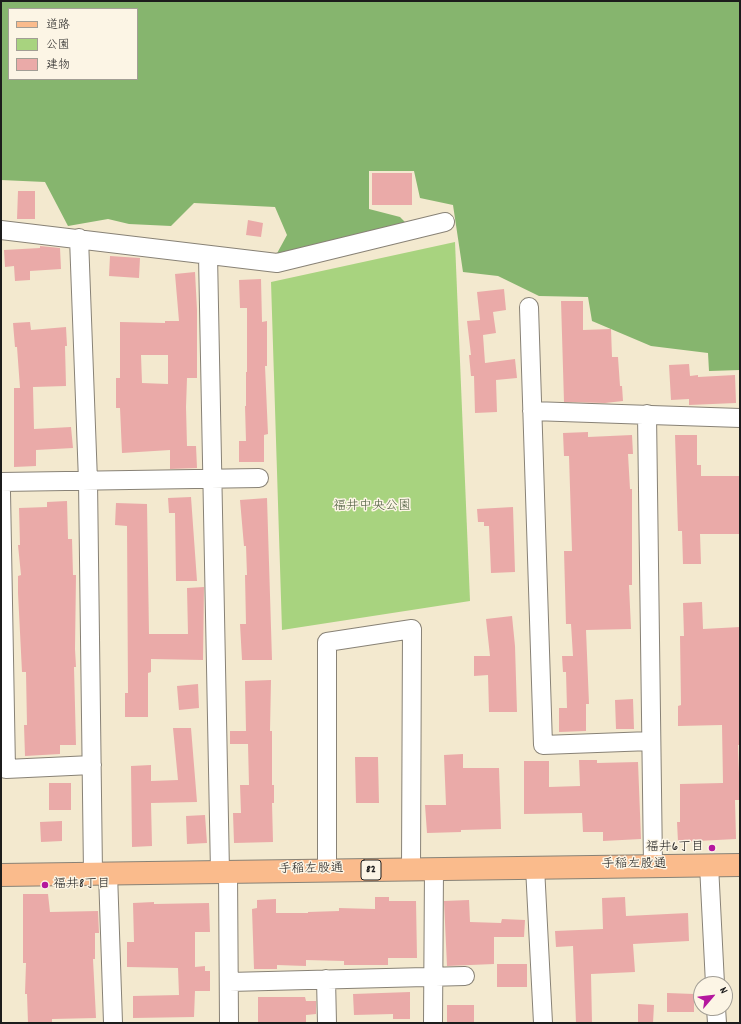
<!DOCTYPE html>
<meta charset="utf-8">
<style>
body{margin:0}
#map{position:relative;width:741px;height:1024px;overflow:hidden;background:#f3e9cf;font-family:Dekko,"Klee One",sans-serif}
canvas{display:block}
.frame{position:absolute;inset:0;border:2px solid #1c1c1c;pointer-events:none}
.legend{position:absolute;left:8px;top:8px;width:130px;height:72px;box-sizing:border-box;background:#fcf5e5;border:1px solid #a29e95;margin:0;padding:5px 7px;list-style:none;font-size:12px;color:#1c1c1c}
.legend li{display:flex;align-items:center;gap:8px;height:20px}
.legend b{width:20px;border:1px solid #a29e95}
.north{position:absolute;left:693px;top:976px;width:40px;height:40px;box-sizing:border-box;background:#fcf5e5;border:1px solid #a29e95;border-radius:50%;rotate:62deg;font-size:11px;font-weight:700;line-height:16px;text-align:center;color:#1c1c1c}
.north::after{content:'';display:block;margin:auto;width:14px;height:18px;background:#b5179e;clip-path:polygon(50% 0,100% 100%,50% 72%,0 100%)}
</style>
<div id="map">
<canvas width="741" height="1024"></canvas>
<div class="frame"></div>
<ul class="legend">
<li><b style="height:5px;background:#fabb8c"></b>道路</li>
<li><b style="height:11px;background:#a8d37f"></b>公園</li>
<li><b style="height:11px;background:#eaaaa8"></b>建物</li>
</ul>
<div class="north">N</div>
</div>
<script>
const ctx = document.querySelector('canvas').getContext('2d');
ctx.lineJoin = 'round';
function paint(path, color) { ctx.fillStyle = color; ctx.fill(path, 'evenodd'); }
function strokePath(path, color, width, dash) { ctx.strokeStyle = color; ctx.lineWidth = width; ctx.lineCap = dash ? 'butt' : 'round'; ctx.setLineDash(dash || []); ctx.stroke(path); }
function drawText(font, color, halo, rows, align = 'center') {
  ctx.font = font + ' Dekko,"Klee One",sans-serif'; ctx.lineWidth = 3; ctx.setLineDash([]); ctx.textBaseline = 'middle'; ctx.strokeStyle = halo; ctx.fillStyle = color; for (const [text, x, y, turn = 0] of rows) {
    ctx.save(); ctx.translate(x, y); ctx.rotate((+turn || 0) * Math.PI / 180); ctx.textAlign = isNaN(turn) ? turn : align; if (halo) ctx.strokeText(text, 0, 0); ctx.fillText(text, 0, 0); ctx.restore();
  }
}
const green = new Path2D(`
 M 455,242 L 470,601 L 282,630 L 271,282 Z`);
const forest = new Path2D(`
 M 1,1 L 740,1 L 740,370 L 709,371 L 708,353 L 651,346 L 592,321 L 588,297 L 539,296 L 498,276 L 463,272 L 453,205 L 420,198 L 414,171 L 369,171 L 369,209 L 400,217 L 410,227 L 275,257 L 287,235 L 275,207 L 194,203 L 171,226 L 129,224 L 108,219 L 68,226 L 45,182 L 1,180 ZM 9,9 L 137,9 L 137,79 L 9,79 Z`);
const building = new Path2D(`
 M 372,173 L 412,173 L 412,205 L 372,205 Z
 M 18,191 L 35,191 L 35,219 L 17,219 Z
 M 248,220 L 263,223 L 261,237 L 246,235 Z
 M 40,246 L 60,248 L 61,269 L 30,271 L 30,280 L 15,281 L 14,266 L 5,267 L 4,250 L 40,248 Z
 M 110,256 L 140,258 L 139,278 L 109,276 Z
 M 195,272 L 197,310 L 197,378 L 187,378 L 186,407 L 187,446 L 196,446 L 197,468 L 170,469 L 170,450 L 122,453 L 120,408 L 116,408 L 116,378 L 120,378 L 120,322 L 165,323 L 165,321 L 179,321 L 175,274 ZM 141,355 L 168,355 L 168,384 L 142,383 Z
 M 261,279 L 262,322 L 267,321 L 267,366 L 265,366 L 268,434 L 264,435 L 264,462 L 239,462 L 239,441 L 246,441 L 245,406 L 246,406 L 246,372 L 247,372 L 247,308 L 240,308 L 239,280 Z
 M 504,289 L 506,310 L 493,312 L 496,333 L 483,335 L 485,363 L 515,359 L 517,378 L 496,380 L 497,412 L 475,413 L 474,376 L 471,376 L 469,355 L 471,355 L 467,321 L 480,320 L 477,292 Z
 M 561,301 L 583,301 L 583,330 L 611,329 L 612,357 L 618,357 L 620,386 L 622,386 L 623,401 L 605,403 L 564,402 Z
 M 30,322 L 31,330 L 66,327 L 67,346 L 65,346 L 66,386 L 33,387 L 34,429 L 71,427 L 73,448 L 36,450 L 36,466 L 14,467 L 14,388 L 20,388 L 17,347 L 15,347 L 13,323 Z
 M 689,364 L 690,376 L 698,375 L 698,377 L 735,375 L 736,403 L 689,405 L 689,399 L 671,400 L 669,365 Z
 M 588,432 L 588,437 L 632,435 L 633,454 L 628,454 L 630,489 L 632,489 L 632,585 L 629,585 L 631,629 L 586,630 L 589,704 L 586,704 L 586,731 L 559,732 L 559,708 L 567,708 L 566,672 L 563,672 L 562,656 L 573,656 L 571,624 L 566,624 L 564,551 L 572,551 L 569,456 L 564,456 L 563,433 Z
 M 675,435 L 697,435 L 697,465 L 701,465 L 701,476 L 740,476 L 740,534 L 700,534 L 701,564 L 683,564 L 682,531 L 678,531 Z
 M 191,497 L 197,581 L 176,581 L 175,513 L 169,513 L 168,498 Z
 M 267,498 L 272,660 L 242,660 L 240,624 L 246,624 L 245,575 L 247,575 L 246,546 L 244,546 L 240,500 Z
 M 67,501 L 68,539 L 72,539 L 73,575 L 76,575 L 75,649 L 76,667 L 74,667 L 76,745 L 60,745 L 60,754 L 25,756 L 24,725 L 27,725 L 26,672 L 22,672 L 18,593 L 18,576 L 21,575 L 18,545 L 20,545 L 19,508 L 47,507 L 47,502 Z
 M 116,503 L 147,504 L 149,634 L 188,634 L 187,588 L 204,587 L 203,660 L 151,659 L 151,672 L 148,673 L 148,717 L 125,717 L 125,693 L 128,693 L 127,526 L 115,525 Z
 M 513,507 L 515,572 L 491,573 L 489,526 L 484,526 L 484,522 L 478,522 L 477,509 Z
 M 702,602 L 703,629 L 740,627 L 740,745 L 738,745 L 740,800 L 735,800 L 736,839 L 678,842 L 677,822 L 680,822 L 680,784 L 723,783 L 722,725 L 678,726 L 678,706 L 681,705 L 680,636 L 684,636 L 683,603 Z
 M 512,616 L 515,646 L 517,712 L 489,712 L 488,675 L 474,676 L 474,656 L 490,656 L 486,619 Z
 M 271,680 L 270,731 L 272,731 L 272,785 L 274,785 L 274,803 L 272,803 L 273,842 L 234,843 L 233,813 L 241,813 L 240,785 L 249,785 L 248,744 L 230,744 L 230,731 L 246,731 L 245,681 Z
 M 198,684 L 199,708 L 179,710 L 177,686 Z
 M 633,699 L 634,729 L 616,729 L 615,700 Z
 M 173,728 L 191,728 L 197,802 L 151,803 L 152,846 L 132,847 L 131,766 L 151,765 L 151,781 L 178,780 Z
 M 463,754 L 463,768 L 499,768 L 501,829 L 461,830 L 461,832 L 427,833 L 425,805 L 446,805 L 444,755 Z
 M 355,757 L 378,757 L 379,803 L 356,803 Z
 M 579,760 L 597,760 L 597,763 L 638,762 L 641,839 L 603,841 L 603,832 L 583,832 L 582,813 L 524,814 L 524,761 L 549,761 L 549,787 L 580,786 Z
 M 49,783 L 71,783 L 71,810 L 49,810 Z
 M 205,815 L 207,843 L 187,844 L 186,816 Z
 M 62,821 L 62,841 L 41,842 L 40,822 Z
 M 23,894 L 48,894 L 50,912 L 98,911 L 99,933 L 95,933 L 95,959 L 93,959 L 96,1018 L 52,1019 L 52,1022 L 28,1023 L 27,994 L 25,994 L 26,963 L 23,963 Z
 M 375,897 L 389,897 L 389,901 L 416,901 L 417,958 L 388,958 L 388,965 L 344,965 L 344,961 L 306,960 L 306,966 L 277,965 L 277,969 L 254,969 L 252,909 L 257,908 L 257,900 L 276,899 L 276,913 L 308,913 L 308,912 L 339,911 L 339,908 L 375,909 Z
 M 625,897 L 626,916 L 688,913 L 689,941 L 633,944 L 635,972 L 591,974 L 592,1023 L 576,1023 L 573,946 L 556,947 L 555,931 L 603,929 L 602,898 Z
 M 469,900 L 470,922 L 501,923 L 502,919 L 525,920 L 524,937 L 494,937 L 494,964 L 447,966 L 444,901 Z
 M 154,902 L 154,904 L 209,903 L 210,932 L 195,932 L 195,967 L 205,966 L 205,971 L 210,971 L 210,991 L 195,991 L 194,1017 L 133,1018 L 133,996 L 179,995 L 178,968 L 127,967 L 127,942 L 134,942 L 133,903 Z
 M 497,964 L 527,964 L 527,987 L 497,987 Z
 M 410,992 L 410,1019 L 393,1019 L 393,1014 L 354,1015 L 353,994 Z
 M 667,993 L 694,994 L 694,1012 L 667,1012 Z
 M 258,997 L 305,997 L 306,1001 L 316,1001 L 316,1014 L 306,1015 L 306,1023 L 258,1022 Z
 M 638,1004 L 654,1005 L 653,1023 L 638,1023 Z
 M 447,1005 L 474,1005 L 474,1023 L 447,1023 Z`);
const minor = new Path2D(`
 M 1,230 L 277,263 L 445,222
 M 79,238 L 88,481 L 93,873
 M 208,255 L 220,872
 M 529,307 L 543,745 L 651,741
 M 532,411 L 740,418
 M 647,414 L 653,865
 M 1,482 L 259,478
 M 1,492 L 6,769 L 92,765
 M 709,865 L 715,984
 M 535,867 L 543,1023
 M 327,870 L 327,642 L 412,629 L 411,869
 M 228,871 L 229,1023
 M 108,873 L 113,1023
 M 326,979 L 327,1023
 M 229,982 L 465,976
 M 716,1008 L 717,1023
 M 433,1023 L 434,869`);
const major = new Path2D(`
 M 1,875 L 740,865`);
const markers = [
 [712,848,4,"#b5179e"],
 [45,885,4,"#b5179e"]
];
const shields = [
 [371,870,20]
];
const shieldNames = [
 ["82",371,870]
];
const parkNames = [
 ["福井中央公園",372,507]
];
const poiNames = [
 ["福井6丁目",704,848],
 ["福井8丁目",53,885,"left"]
];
const streetNames = [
 ["手稲左股通",634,865],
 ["手稲左股通",311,870,-1]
];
paint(green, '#a8d37f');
paint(forest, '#86b56e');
paint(building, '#eaaaa8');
strokePath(minor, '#888276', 20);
strokePath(major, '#888276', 24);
strokePath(minor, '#fff', 18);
strokePath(major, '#fabb8c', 22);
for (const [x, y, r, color] of markers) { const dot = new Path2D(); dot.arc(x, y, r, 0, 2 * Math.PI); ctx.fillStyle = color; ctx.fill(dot); strokePath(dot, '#fcf5e5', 1.5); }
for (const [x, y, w] of shields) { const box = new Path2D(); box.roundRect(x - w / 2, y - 10, w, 20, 3); ctx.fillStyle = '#fcf5e5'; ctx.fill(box); strokePath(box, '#1c1c1c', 1); }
drawText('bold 12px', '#1c1c1c', null, shieldNames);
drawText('13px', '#4d5c3f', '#fcf5e5', parkNames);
drawText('13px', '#1c1c1c', '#fcf5e5', poiNames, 'right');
drawText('13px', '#1c1c1c', '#fcf5e5', streetNames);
</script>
